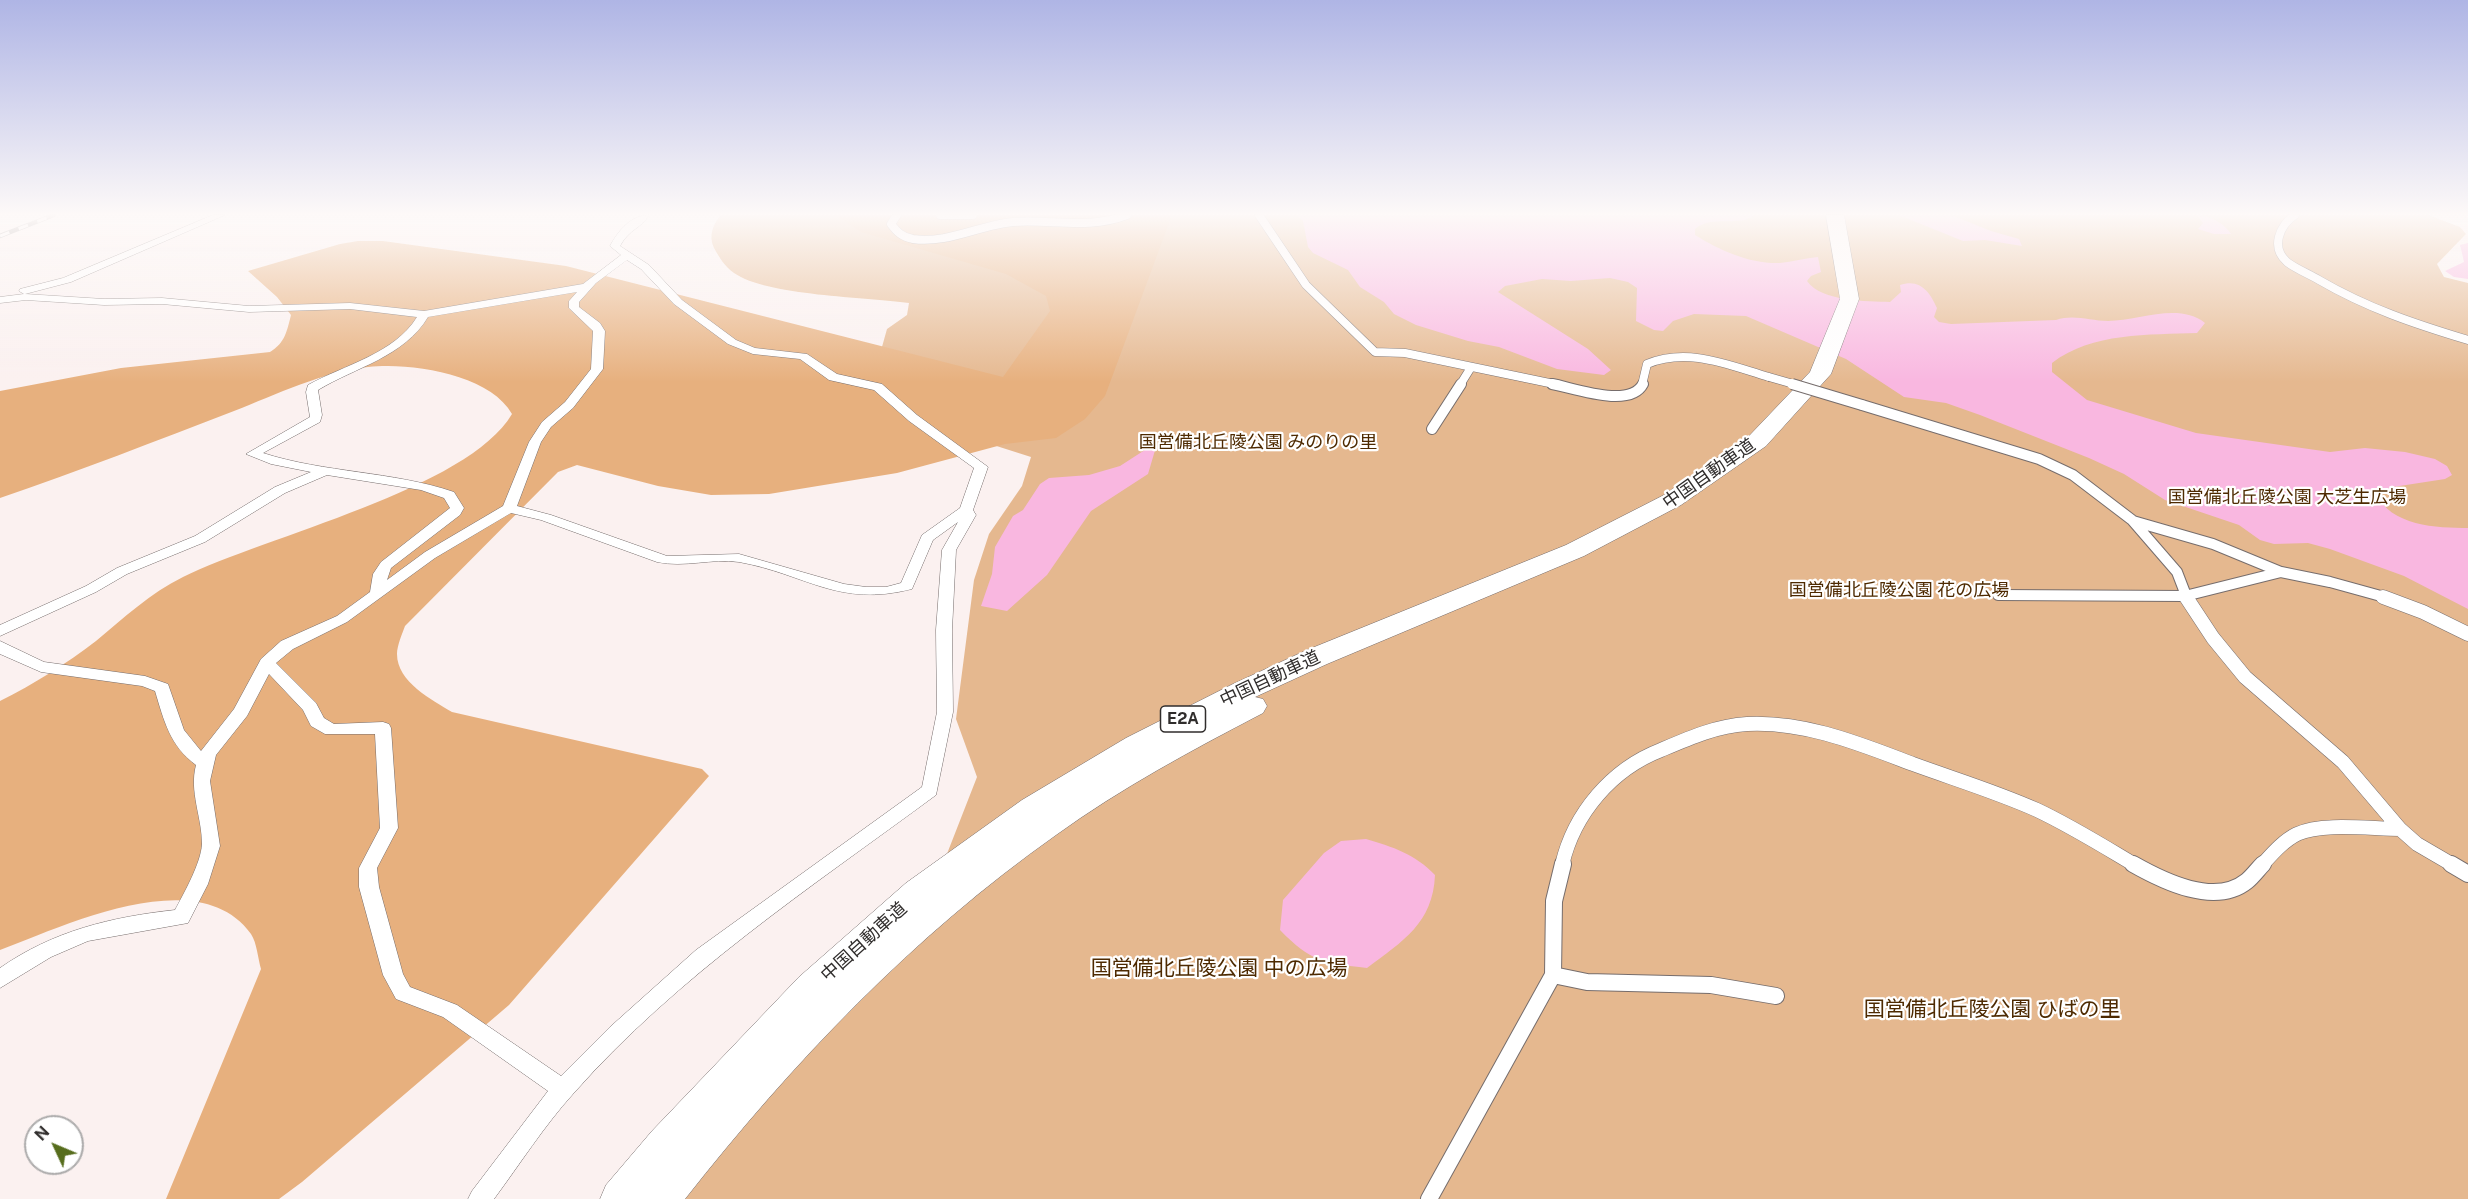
<!DOCTYPE html>
<meta charset="utf-8">
<style>
body{margin:0}
#map{position:relative;width:2468px;height:1199px;overflow:hidden;background:#fbf1f0;font-family:"Public Sans",sans-serif}
canvas{display:block}
.north{position:absolute;left:24px;top:1115px;width:60px;height:60px;box-sizing:border-box;background:#fff;border:2px solid #acabab;border-radius:50%;rotate:314deg;font-size:16px;font-weight:700;line-height:24px;text-align:center;color:#302d2c}
.north::after{content:'';display:block;margin:auto;width:21px;height:27px;background:#576d1d;clip-path:polygon(50% 0,100% 100%,50% 72%,0 100%)}
</style>
<div id="map">
<canvas width="2468" height="1199"></canvas>
<div class="north">N</div>
</div>
<script>
const ctx = document.querySelector('canvas').getContext('2d');
ctx.lineJoin = 'round';
function paint(path, color) { ctx.fillStyle = color; ctx.fill(path, 'evenodd'); }
function strokePath(path, color, width, dash) { ctx.strokeStyle = color; ctx.lineWidth = width; ctx.lineCap = dash ? 'butt' : 'round'; ctx.setLineDash(dash || []); ctx.stroke(path); }
function drawText(font, color, halo, rows, align = 'center') {
  ctx.font = font + ' "Public Sans","Noto Sans JP",sans-serif'; ctx.lineWidth = 4.5; ctx.setLineDash([]); ctx.textBaseline = 'middle'; ctx.strokeStyle = halo; ctx.fillStyle = color; for (const [text, x, y, turn = 0] of rows) {
    ctx.save(); ctx.translate(x, y); ctx.rotate((+turn || 0) * Math.PI / 180); ctx.textAlign = isNaN(turn) ? turn : align; if (halo) ctx.strokeText(text, 0, 0); ctx.fillText(text, 0, 0); ctx.restore();
  }
}
const green = new Path2D(`
 M 721,215 L 2428,215 L 2460,227 L 2466,234 L 2437,264 L 2444,277 L 2468,283 L 2468,1199 L 678,1199 L 797,1057 L 911,946 L 977,777 L 956,719 L 974,580 L 989,534 L 1022,486 L 1031,457 L 962,435 L 880,354 L 887,329 L 907,315 L 909,303 C 866,297 767,296 734,273 C 725,267 719,257 714,248 C 708,236 713,224 721,215 Z`);
const forest = new Path2D(`
 M 835,215 L 1172,215 L 1105,396 L 1085,419 L 1056,438 L 1005,444 L 897,473 L 769,494 L 711,495 L 658,486 L 577,465 L 558,472 L 405,626 C 402,634 397,646 397,654 C 397,682 432,700 452,712 L 702,769 L 709,776 L 509,1005 L 302,1182 L 279,1199 L 166,1199 L 261,969 C 258,959 257,943 251,934 C 198,861 65,926 0,950 L 0,701 C 34,684 66,664 96,641 C 124,618 150,593 183,577 C 266,536 468,489 512,414 C 490,374 410,362 368,367 C 325,371 275,395 234,411 C 156,441 79,471 0,498 L 0,391 L 121,368 L 270,352 C 285,343 287,331 291,315 L 277,297 L 248,271 L 340,244 L 358,241 L 383,241 L 566,266 L 1003,377 L 1050,311 L 1046,296 L 1006,274 L 861,232 Z`);
const water = new Path2D(`
 M 1297,215 L 1754,215 C 1738,228 1712,214 1695,229 L 1695,235 C 1721,251 1750,264 1780,263 C 1792,262 1805,258 1818,257 L 1821,272 L 1811,276 L 1807,281 C 1822,302 1867,301 1890,302 L 1901,292 L 1900,285 C 1920,278 1930,292 1937,308 L 1934,317 L 1939,322 L 1951,324 L 2056,320 C 2074,314 2090,321 2108,321 C 2138,321 2179,302 2205,323 L 2197,333 C 2149,335 2092,332 2052,363 L 2052,372 L 2087,400 L 2196,433 L 2330,452 L 2365,448 L 2405,452 L 2435,459 L 2447,466 L 2452,475 L 2445,479 L 2393,487 L 2376,493 C 2390,526 2437,528 2468,528 L 2468,609 L 2404,576 L 2330,549 L 2308,543 L 2274,544 L 2260,540 L 2239,525 L 2165,500 L 2124,474 L 2089,458 L 1980,415 L 1946,403 L 1904,397 L 1846,359 L 1746,316 L 1694,314 L 1673,321 L 1663,331 L 1654,330 L 1636,321 L 1637,288 L 1628,282 L 1610,278 L 1571,281 L 1542,279 L 1505,286 L 1498,292 L 1588,349 L 1611,370 L 1604,375 L 1557,369 L 1499,347 L 1468,341 L 1416,325 L 1394,314 L 1384,302 L 1360,287 L 1348,270 L 1313,253 L 1308,247 L 1303,221 Z
 M 1899,215 L 1951,215 L 1991,231 L 2019,239 L 2022,246 L 1985,240 L 1963,241 Z
 M 2197,215 C 2209,215 2224,223 2231,234 L 2214,234 L 2198,229 L 2203,223 Z
 M 2468,243 L 2468,279 L 2454,277 L 2445,271 L 2464,262 L 2460,245 Z
 M 1151,446 L 1156,447 L 1148,474 L 1091,511 L 1047,575 L 1007,611 L 981,606 L 992,574 L 995,547 L 1013,516 L 1023,510 L 1040,484 L 1049,478 L 1089,475 L 1120,466 Z
 M 1366,839 C 1393,847 1415,854 1435,875 C 1433,923 1403,941 1367,968 C 1324,963 1311,962 1280,930 L 1283,900 L 1324,853 L 1341,841 Z`);
const pedestrianFar3 = new Path2D(`
 M 897,215 L 891,224 C 897,232 902,237 913,239 C 947,244 980,225 1013,222 C 1052,219 1088,230 1127,215
 M 940,215 L 973,215
 M 1259,215 L 1306,285 L 1375,352 L 1405,353 L 1559,385
 M 2295,215 C 2280,225 2270,247 2287,262 C 2296,269 2309,274 2319,280 C 2367,308 2415,324 2468,340
 M 1460,385 L 1470,369
 M 1642,385 L 1647,364 C 1688,347 1728,365 1769,377`);
const pedestrianFar2 = new Path2D(`
 M 1552,384 C 1574,388 1630,409 1643,384
 M 1862,405 L 2039,459 L 2073,475 L 2132,520 L 2177,572 L 2187,598
 M 1432,429 L 1461,384
 M 2281,572 L 2330,582 L 2388,598
 M 1998,595 L 2185,596 L 2281,572 L 2213,544 L 2133,521`);
const pedestrianFar1 = new Path2D(`
 M 2186,597 L 2213,638 L 2245,677 L 2343,762 L 2400,829 L 2417,844 L 2453,865
 M 2383,597 L 2423,612 L 2468,634
 M 1562,865 C 1574,813 1612,769 1661,750 C 1689,738 1716,726 1747,724 C 1805,721 1860,744 1913,764 C 1954,779 1997,792 2037,810 C 2071,826 2103,846 2135,865
 M 2262,865 C 2272,854 2283,841 2297,834 C 2323,822 2371,829 2400,829`);
const pedestrian = new Path2D(`
 M 2133,864 C 2163,881 2215,907 2247,881 C 2253,876 2258,869 2263,864
 M 2451,864 L 2468,874
 M 1553,975 L 1587,982 L 1711,985 L 1776,996
 M 1429,1199 L 1553,975 L 1554,901 L 1563,864`);
const minor = new Path2D(`
 M 213,215 L 225,215 L 71,282 L 25,294 L 104,299 L 162,298 L 249,306 L 350,303 L 424,311 L 583,284 L 621,255 L 610,246 C 618,231 631,215 649,215 C 641,229 630,228 620,246 L 649,265 L 682,300 L 736,340 L 755,348 L 807,354 L 837,374 L 882,384 L 917,415 L 988,467 L 973,510 L 976,515 L 956,550 L 952,630 L 953,712 L 936,795 C 810,888 678,975 573,1094 C 544,1126 520,1164 494,1199 L 468,1199 L 472,1191 L 548,1091 L 443,1017 L 396,999 L 383,975 L 359,887 L 359,868 L 380,828 L 375,734 L 325,734 L 311,726 L 303,710 L 269,674 L 247,716 L 216,755 L 210,781 L 220,846 L 208,884 L 188,923 L 88,941 L 51,957 L 0,988 L 0,968 C 53,931 111,917 175,910 C 184,893 201,863 202,844 C 202,817 189,792 196,765 C 170,746 164,721 155,691 L 142,686 L 41,672 L 0,654 L 0,641 L 44,662 L 145,676 L 168,684 L 184,730 L 201,751 L 234,709 L 261,659 L 281,641 L 337,616 L 370,592 L 373,574 L 381,562 L 450,508 L 444,498 L 421,490 L 327,475 L 285,493 L 205,542 L 127,574 L 96,592 L 0,636 L 0,625 L 86,586 L 117,568 L 195,536 L 275,487 L 311,472 L 271,464 L 246,454 L 310,417 L 306,392 L 308,385 C 344,365 394,354 417,317 L 350,309 L 249,312 L 162,304 L 104,305 L 26,300 L 0,303 L 0,297 L 24,294 L 19,291 L 20,289 L 63,278 ZM 627,260 L 641,269 L 674,304 L 728,344 L 753,354 L 800,359 L 829,380 L 874,390 L 909,421 L 974,468 L 960,508 L 922,535 L 901,583 L 886,587 L 866,587 L 844,584 L 739,554 L 667,556 L 551,515 L 517,506 L 541,442 L 551,427 L 573,408 L 603,369 L 605,331 L 600,323 L 579,307 L 579,302 L 596,283 ZM 577,292 L 569,301 L 569,308 L 593,331 L 591,369 L 565,402 L 542,422 L 529,442 L 503,506 L 425,552 L 387,580 L 391,568 L 460,515 L 464,508 L 454,492 C 392,471 325,473 263,453 L 320,422 L 322,415 L 318,390 C 356,367 404,357 428,317 ZM 511,513 L 541,520 L 657,562 C 685,568 712,558 739,562 C 806,574 838,608 912,589 L 933,540 L 958,522 L 942,550 L 936,630 L 937,712 L 922,787 L 696,950 L 610,1027 L 561,1076 L 457,1005 L 410,987 L 403,974 L 379,887 L 377,868 L 398,828 L 391,728 L 389,724 L 383,722 L 334,724 L 324,718 L 316,703 L 276,663 L 293,649 L 347,622 L 435,558 Z`);
const motorway = new Path2D(`
 M 1826,215 L 1844,215 L 1859,299 L 1831,374 L 1766,446 L 1681,505 L 1584,556 L 1327,664 L 1255,697 L 1263,699 L 1267,706 L 1263,713 C 1192,750 1121,788 1056,835 C 913,936 793,1062 685,1199 L 600,1199 L 606,1185 L 652,1131 L 799,977 L 906,883 L 1022,800 L 1126,738 L 1233,684 L 1307,650 L 1566,545 L 1664,495 L 1749,436 L 1810,372 L 1840,299 Z`);
const rail = new Path2D(`
 M 0,236 L 54,215`);
const pedestrianBridgeFar1 = new Path2D(`
 M 1769,377 L 1797,385`);
const pedestrianBridge = new Path2D(`
 M 1792,384 L 1862,405`);
const shields = [
 [1183,719,45]
];
const shieldNames = [
 ["E2A",1183,719]
];
const parkNames = [
 ["国営備北丘陵公園 みのりの里",1258,442],
 ["国営備北丘陵公園 大芝生広場",2287,497],
 ["国営備北丘陵公園 花の広場",1899,590]
];
const streetNames = [
 ["中国自動車道",1709,474,-35],
 ["中国自動車道",1270,679,-25],
 ["中国自動車道",864,942,-42]
];
const nearParknames = [
 ["国営備北丘陵公園 中の広場",1219,969],
 ["国営備北丘陵公園 ひばの里",1992,1010]
];
paint(green, '#e5b88f');
paint(forest, '#e7b07e');
paint(water, '#f9b7e0');
strokePath(pedestrianFar3, '#766d6c', 9);
strokePath(pedestrianFar2, '#766d6c', 12);
strokePath(pedestrianFar1, '#766d6c', 15);
strokePath(pedestrian, '#766d6c', 18);
strokePath(minor, '#766d6c', 1);
strokePath(motorway, '#766d6c', 1);
strokePath(pedestrianFar3, '#fff', 8);
strokePath(pedestrianFar2, '#fff', 10);
strokePath(pedestrianFar1, '#fff', 14);
strokePath(pedestrian, '#fff', 16);
paint(minor, '#fff');
paint(motorway, '#fff');
strokePath(rail, '#8b8584', 4.5);
strokePath(rail, '#fff', 3, [10]);
strokePath(pedestrianBridgeFar1, '#766d6c', 9, []);
strokePath(pedestrianBridge, '#766d6c', 12, []);
strokePath(pedestrianBridgeFar1, '#fff', 8);
strokePath(pedestrianBridge, '#fff', 10);
const sky = ctx.createLinearGradient(0, 0, 0, 382);
sky.addColorStop(0, '#afb5e5');
sky.addColorStop(0.56, '#fdf9f8');
sky.addColorStop(1, '#fdf9f800');
ctx.fillStyle = sky;
ctx.fillRect(0, 0, 2468, 382);
for (const [x, y, w] of shields) { const box = new Path2D(); box.roundRect(x - w / 2, y - 13, w, 26, 4.5); ctx.fillStyle = '#fff'; ctx.fill(box); strokePath(box, '#302d2c', 1.5); }
drawText('bold 16px', '#302d2c', null, shieldNames);
drawText('18px', '#4e2a01', '#fff', parkNames);
drawText('18px', '#302d2c', '#fff', streetNames);
drawText('21px', '#4e2a01', '#fff', nearParknames);
</script>
